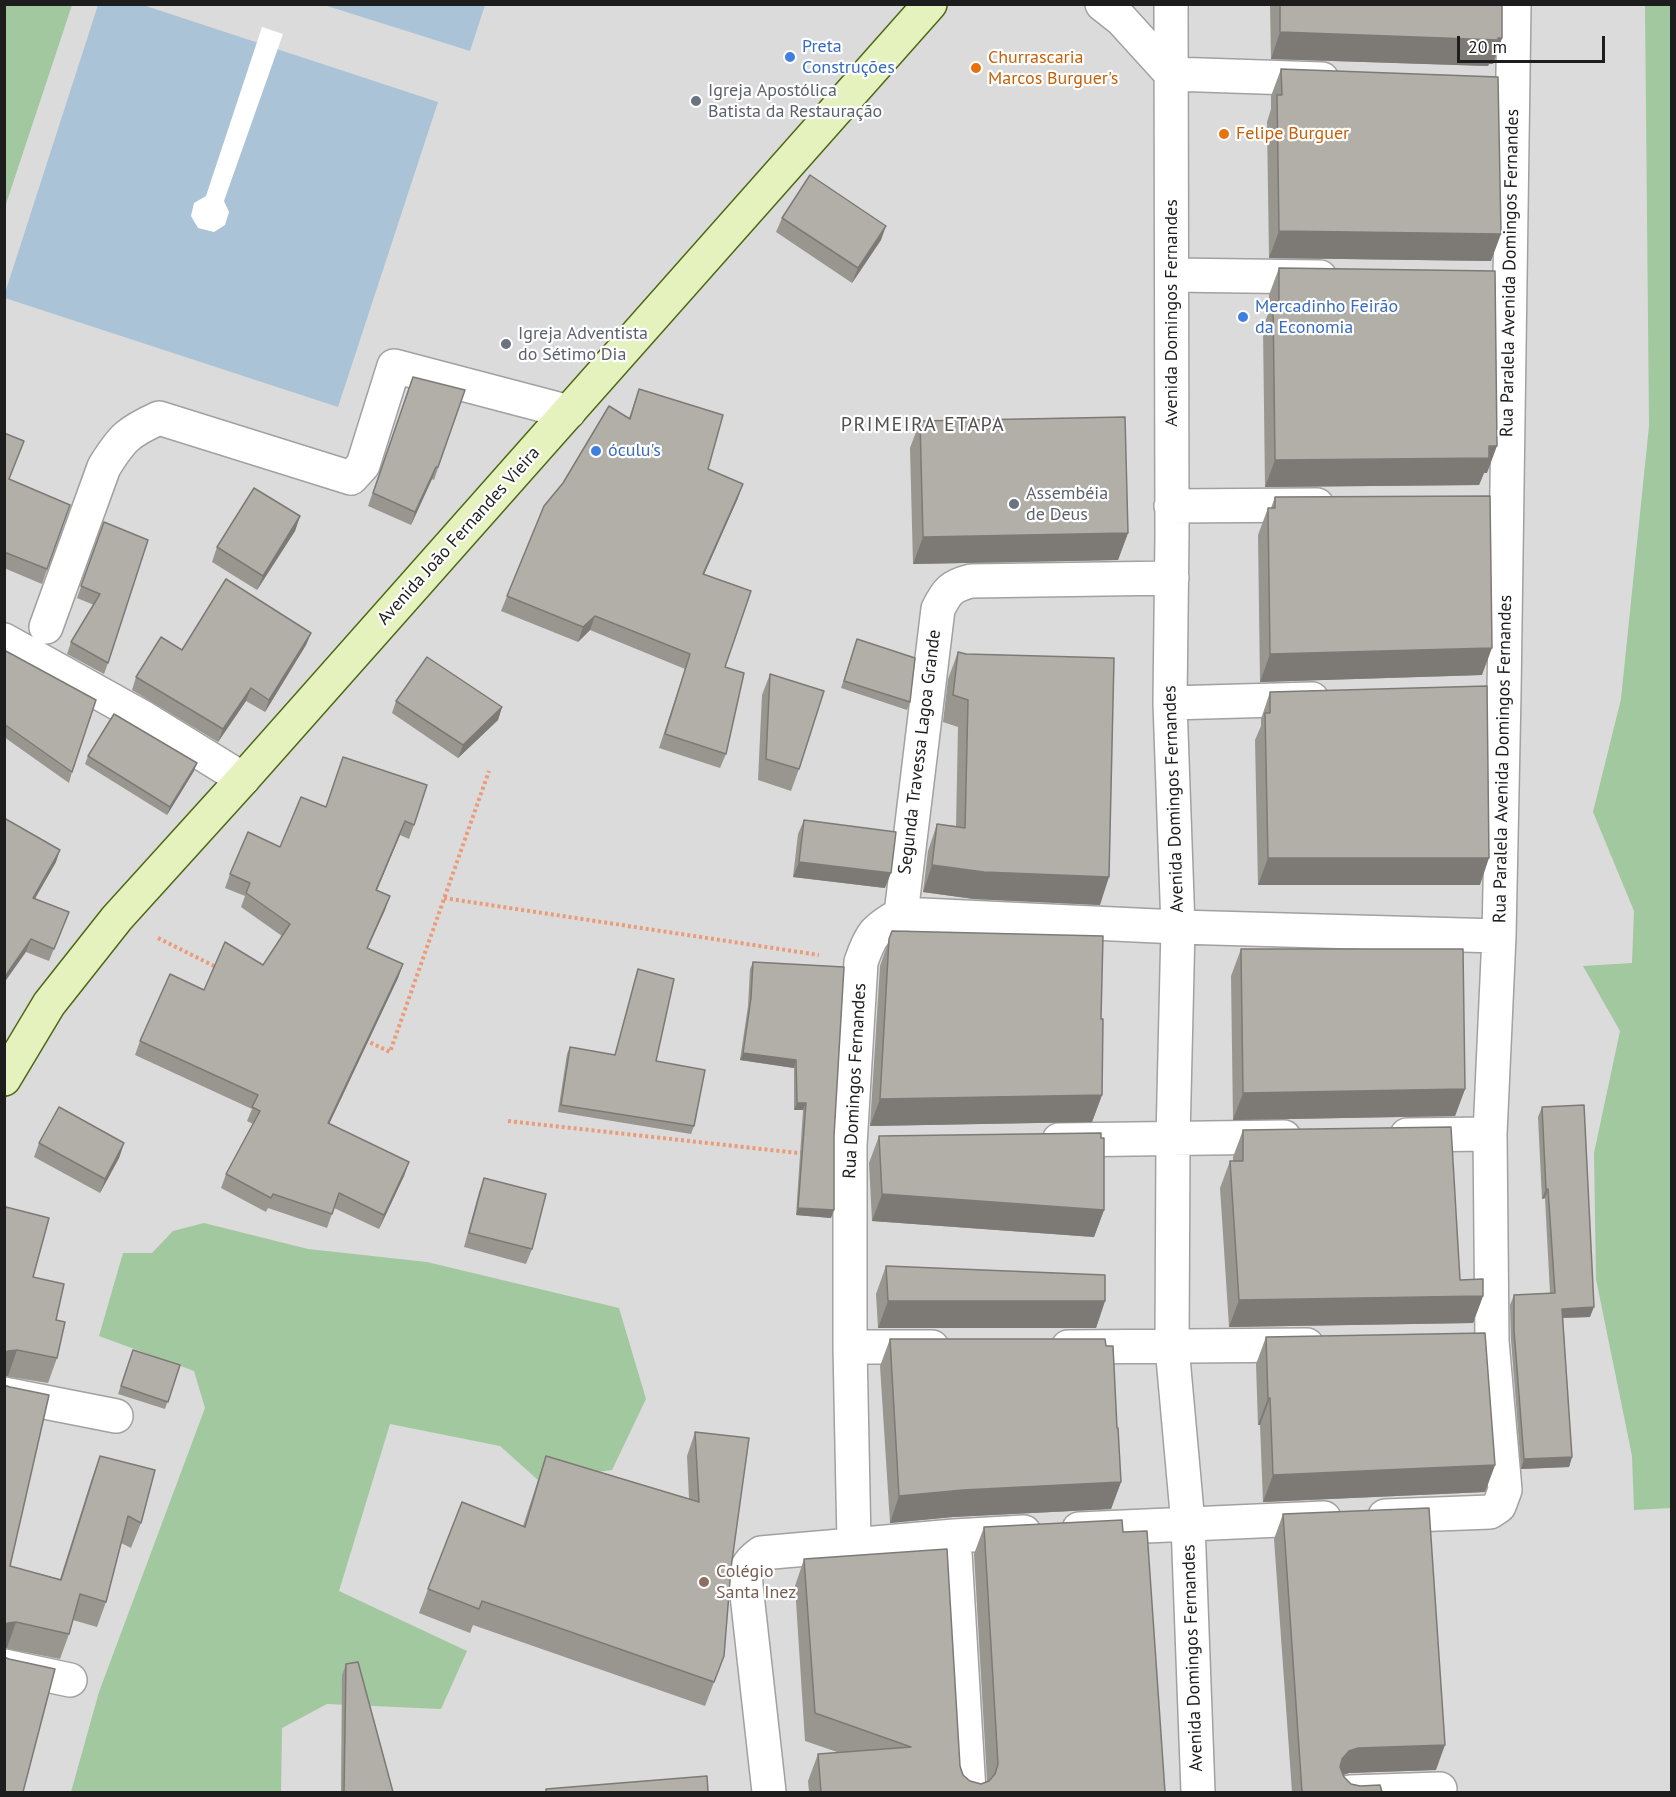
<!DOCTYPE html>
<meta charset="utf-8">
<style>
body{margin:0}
#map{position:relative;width:1676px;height:1797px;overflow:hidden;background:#edece5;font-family:"PT Sans",sans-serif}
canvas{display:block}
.frame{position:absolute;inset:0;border:6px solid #1d1d1d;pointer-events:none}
.scale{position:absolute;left:1457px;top:36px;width:148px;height:27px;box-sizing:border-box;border:3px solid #1d1d1d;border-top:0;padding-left:8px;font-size:18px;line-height:21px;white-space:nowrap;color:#1d1d1d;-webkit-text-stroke:4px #fff;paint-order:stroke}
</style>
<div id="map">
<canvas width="1676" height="1797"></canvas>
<div class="frame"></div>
<div class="scale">20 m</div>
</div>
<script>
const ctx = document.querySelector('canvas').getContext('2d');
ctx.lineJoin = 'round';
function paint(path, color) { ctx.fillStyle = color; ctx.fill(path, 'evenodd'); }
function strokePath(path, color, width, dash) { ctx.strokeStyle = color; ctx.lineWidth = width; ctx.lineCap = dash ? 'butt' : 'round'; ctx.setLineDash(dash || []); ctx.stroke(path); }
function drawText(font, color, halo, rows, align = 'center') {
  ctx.font = font + ' "PT Sans",sans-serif'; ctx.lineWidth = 4.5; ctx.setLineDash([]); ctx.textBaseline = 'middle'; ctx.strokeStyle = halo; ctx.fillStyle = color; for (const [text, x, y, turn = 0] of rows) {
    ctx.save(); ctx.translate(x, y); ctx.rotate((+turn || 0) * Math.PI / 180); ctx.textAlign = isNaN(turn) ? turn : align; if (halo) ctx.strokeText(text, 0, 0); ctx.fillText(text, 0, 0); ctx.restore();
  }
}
const residential = new Path2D(`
 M 5,5 L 1671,5 L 1671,1792 L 5,1792 Z`);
const forest = new Path2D(`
 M 5,4 L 72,5 L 5,207 L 4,5 Z
 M 1645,5 L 1672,5 L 1672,1508 L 1634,1510 L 1632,1456 L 1596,1279 L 1594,1153 L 1620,1031 L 1583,966 L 1632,963 L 1634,911 L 1593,812 L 1621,699 L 1649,426 Z
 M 204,1223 L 308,1249 L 427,1262 L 619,1308 L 646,1399 L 612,1470 L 538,1480 L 500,1446 L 390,1424 L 339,1591 L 467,1651 L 441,1709 L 327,1704 L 282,1728 L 281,1792 L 71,1792 L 99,1692 L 205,1408 L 194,1371 L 99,1336 L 123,1253 L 152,1253 L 173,1231 Z`);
const water = new Path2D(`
 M 98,5 L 143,5 L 438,102 L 338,407 L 5,298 L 5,293 Z
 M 324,5 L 485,4 L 485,5 L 470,51 Z`);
const pier = new Path2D(`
 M 262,27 L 283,34 L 224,201 L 229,212 L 225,225 L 214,232 L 198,228 L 191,216 L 194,203 L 206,196 Z`);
const path = new Path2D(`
 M 444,898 L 819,955
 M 158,938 L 218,968
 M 365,1040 L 390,1052 L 489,771
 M 508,1121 L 798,1153 L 805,1152`);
const street = new Path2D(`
 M 1102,4 L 1121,19 L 1171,74 L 1322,79
 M 1171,4 L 1172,534 L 1170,703 L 1178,927 L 1173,1138 L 1172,1347 L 1188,1524 L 1198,1792
 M 1172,275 L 1320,277
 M 1171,506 L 1317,505
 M 46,627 L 104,467 C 122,438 128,432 159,418 L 351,478 L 363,465 L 394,366 L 569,412
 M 4,640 L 144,718 L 243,779
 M 1170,703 L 1312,699
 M 901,914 L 938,609 C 947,591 951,586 971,581 L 1172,578
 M 1407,1135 L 1490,1134
 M 1059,1140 L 1284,1137
 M 850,1347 L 932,1347
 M 1068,1347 L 1307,1345
 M 4,1394 L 116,1416
 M 1385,1516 L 1490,1512 L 1499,1506 L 1505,1490 L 1492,1341 L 1490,1134 L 1499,936 L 1504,693 L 1514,4
 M 1079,1529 L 1324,1518
 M 854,1543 L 850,1347 L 850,1145 L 861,962 C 871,933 875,929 901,914 L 1178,927 L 1499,936
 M 4,1666 L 70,1680
 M 769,1792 L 746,1586 C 745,1568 746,1564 761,1553 L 954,1536
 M 969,1792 L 954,1536 L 1024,1532
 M 1350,1792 L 1440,1789`);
const secondary = new Path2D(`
 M 4,1079 L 49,1004 L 117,918 L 243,779 L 930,4`);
const wall = new Path2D(`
 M 1270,4 L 1502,4 L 1502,38 L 1493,64 L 1489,64 L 1488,66 L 1271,59 Z
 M 1281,69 L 1491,261 L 1269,258 L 1267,122 L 1271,109 L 1271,96 Z
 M 782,218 L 881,240 L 852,283 L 776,232 Z
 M 1279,268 L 1487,473 L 1484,473 L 1479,485 L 1265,487 L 1263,328 L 1269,311 L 1269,295 Z
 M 413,377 L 465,390 L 434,480 L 432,479 L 411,525 L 368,506 Z
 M 639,389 L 708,469 L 738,498 L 704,574 L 725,667 L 726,754 L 720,768 L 659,748 L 685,669 L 590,630 L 578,642 L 501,611 L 507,596 L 629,418 Z
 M 920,421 L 1128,533 L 1118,560 L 913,564 L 910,448 Z
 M 4,433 L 9,480 L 70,505 L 42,584 L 4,568 Z
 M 1275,497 L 1482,675 L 1260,682 L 1258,535 L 1268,508 L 1271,508 Z
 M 300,516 L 295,531 L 257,590 L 212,562 L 217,547 Z
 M 104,522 L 108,663 L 104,674 L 67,654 L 71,642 L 94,605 L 77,598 Z
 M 311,633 L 306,645 L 265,712 L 246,701 L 218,742 L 132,690 L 136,677 L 182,650 Z
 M 857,639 L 910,702 L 907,710 L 841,688 Z
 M 4,650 L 72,772 L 69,783 L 4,737 Z
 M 958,652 L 1100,905 L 974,899 L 923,892 L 928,851 L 937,824 L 956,826 L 958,727 L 943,722 L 948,679 Z
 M 770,674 L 799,769 L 791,791 L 758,780 L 762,695 Z
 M 1270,692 L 1480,885 L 1258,885 L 1255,740 L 1261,726 L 1261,719 Z
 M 396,701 L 502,707 L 498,720 L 458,758 L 392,713 Z
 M 88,756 L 194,771 L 167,815 L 85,764 Z
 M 343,757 L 414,825 L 409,839 L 400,835 L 377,890 L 385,910 L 368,948 L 403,964 L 398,978 L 329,1124 L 409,1162 L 404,1176 L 379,1229 L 334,1208 L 327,1228 L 268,1208 L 266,1212 L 221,1188 L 226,1174 L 253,1124 L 247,1121 L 252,1109 L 135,1055 L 140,1041 L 204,990 L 263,965 L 282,936 L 241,907 L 245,896 L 225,888 L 230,874 L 280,847 L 326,807 Z
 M 4,818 L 56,862 L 35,899 L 64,924 L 49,961 L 26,952 Z
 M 804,820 L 885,888 L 793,877 L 798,834 Z
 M 892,931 L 1101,1019 L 1102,1095 L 1092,1122 L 870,1126 L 880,966 Z
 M 1241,949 L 1465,1089 L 1455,1116 L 1233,1120 L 1231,976 Z
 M 753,962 L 834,1136 L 831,1218 L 796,1215 L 803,1110 L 794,1110 L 794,1068 L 740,1060 L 748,1006 L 750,969 Z
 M 638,969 L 656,1061 L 694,1126 L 691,1134 L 558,1112 L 567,1054 L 570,1047 L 615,1055 Z
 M 1542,1107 L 1590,1317 L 1563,1318 L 1572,1457 L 1569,1467 L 1521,1469 L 1511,1340 L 1510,1305 L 1514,1295 L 1550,1293 L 1545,1198 L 1542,1199 L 1538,1117 Z
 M 1243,1130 L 1483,1296 L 1473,1323 L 1229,1327 L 1220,1188 L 1230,1161 L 1233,1161 L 1233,1157 Z
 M 879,1136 L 1104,1210 L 1094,1237 L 872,1221 L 869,1163 Z
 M 39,1143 L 124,1143 L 119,1158 L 100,1193 L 34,1157 Z
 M 484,1178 L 532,1249 L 526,1264 L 464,1247 L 479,1192 Z
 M 6,1207 L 33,1277 L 56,1320 L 57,1358 L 48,1383 L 4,1376 L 4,1211 Z
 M 886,1266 L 1105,1301 L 1096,1328 L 878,1328 L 876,1294 Z
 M 1266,1337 L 1495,1465 L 1485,1492 L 1263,1502 L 1260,1425 L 1258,1425 L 1256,1364 Z
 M 890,1339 L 1106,1346 L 1117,1428 L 1121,1482 L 1111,1509 L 953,1517 L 890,1523 L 880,1366 Z
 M 133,1350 L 180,1365 L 165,1409 L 118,1394 Z
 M 4,1385 L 10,1566 L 60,1579 L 91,1481 L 100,1456 L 141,1523 L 131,1548 L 121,1543 L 106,1602 L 97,1627 L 73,1620 L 69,1634 L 60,1659 L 4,1648 Z
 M 695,1432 L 731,1568 L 724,1656 L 705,1706 L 473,1625 L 470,1633 L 419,1613 L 428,1589 L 523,1526 L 538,1480 L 546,1456 L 689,1499 L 687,1456 Z
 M 1283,1514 L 1436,1770 L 1349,1773 L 1343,1775 L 1344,1777 L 1351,1784 L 1382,1792 L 1292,1792 L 1274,1539 Z
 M 984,1527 L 1123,1532 L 1165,1792 L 809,1792 L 808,1781 L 818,1754 L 840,1753 L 805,1741 L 795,1586 L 804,1559 L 960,1766 L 963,1775 L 970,1781 L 981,1784 L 987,1781 L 974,1554 Z
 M 346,1664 L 393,1792 L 341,1792 L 342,1675 Z`);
const shadedWall = new Path2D(`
 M 1280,32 L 1502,38 L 1493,64 L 1489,64 L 1488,66 L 1271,59 Z
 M 886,226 L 881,240 L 852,283 L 858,268 Z
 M 1279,231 L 1501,234 L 1491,261 L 1269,258 Z
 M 1489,446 L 1497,446 L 1487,473 L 1484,473 L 1479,485 L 1265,487 L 1275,460 Z
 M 436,467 L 432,479 L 411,525 L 415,512 Z
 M 743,484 L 738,498 L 698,588 L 703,574 Z
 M 300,516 L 295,531 L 257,590 L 263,576 Z
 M 1128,533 L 1118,560 L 913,564 L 923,537 Z
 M 595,616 L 590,630 L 578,642 L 583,627 Z
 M 311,633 L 306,645 L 265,712 L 269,700 Z
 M 1492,648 L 1482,675 L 1260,682 L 1270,654 Z
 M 251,688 L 246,701 L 218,742 L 223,729 Z
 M 502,707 L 498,720 L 458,758 L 463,745 Z
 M 197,763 L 194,771 L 167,815 L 170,807 Z
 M 405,821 L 400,835 L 371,904 L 376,890 Z
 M 60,850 L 56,862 L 28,910 L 33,898 Z
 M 1268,858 L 1489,858 L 1480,885 L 1258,885 Z
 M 799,862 L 891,873 L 885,888 L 793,877 Z
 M 932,865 L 1109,877 L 1100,905 L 974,899 L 923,892 Z
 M 390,896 L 385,910 L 361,962 L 367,948 Z
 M 31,939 L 26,952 L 4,983 L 4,978 Z
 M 403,964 L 398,978 L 323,1137 L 328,1123 Z
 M 743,1053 L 796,1060 L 794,1068 L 740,1060 Z
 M 1465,1089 L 1455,1116 L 1233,1120 L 1243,1093 Z
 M 1102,1095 L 1092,1122 L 870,1126 L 880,1099 Z
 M 797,1103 L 806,1103 L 803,1110 L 794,1110 Z
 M 124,1143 L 119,1158 L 100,1193 L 105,1179 Z
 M 409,1162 L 404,1176 L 379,1229 L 384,1215 Z
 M 1546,1189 L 1548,1189 L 1545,1198 L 1542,1199 Z
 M 882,1194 L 1104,1210 L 1094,1237 L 872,1221 Z
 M 798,1208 L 834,1210 L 831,1218 L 796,1215 Z
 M 1483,1296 L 1473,1323 L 1229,1327 L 1239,1300 Z
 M 888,1301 L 1105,1301 L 1096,1328 L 878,1328 Z
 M 1594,1307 L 1590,1317 L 1559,1318 L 1562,1309 Z
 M 17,1350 L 8,1376 L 4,1376 L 4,1353 L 8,1351 Z
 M 1268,1398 L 1270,1398 L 1260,1425 L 1258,1425 Z
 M 1572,1457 L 1569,1467 L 1521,1469 L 1524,1459 Z
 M 1495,1465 L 1485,1492 L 1263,1502 L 1273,1475 Z
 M 1121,1482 L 1111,1509 L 953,1517 L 890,1523 L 899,1496 L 963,1490 Z
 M 16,1622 L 7,1648 L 4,1648 L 4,1625 L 8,1623 Z
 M 1445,1745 L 1436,1770 L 1349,1773 L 1340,1776 L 1333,1784 L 1342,1759 L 1349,1751 L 1358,1748 Z`);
const building = new Path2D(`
 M 1280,4 L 1502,4 L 1502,38 L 1498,38 L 1498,40 L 1280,32 Z
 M 1281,69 L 1498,77 L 1501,234 L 1279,231 L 1277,95 L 1282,95 Z
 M 810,175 L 886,226 L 858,268 L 782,218 Z
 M 1279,268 L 1495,271 L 1497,446 L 1489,446 L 1489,458 L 1275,460 L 1273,301 L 1279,301 Z
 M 413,377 L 465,390 L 438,467 L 436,467 L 415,512 L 373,493 Z
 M 639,389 L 723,415 L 708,469 L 743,484 L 703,574 L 751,591 L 725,667 L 744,673 L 726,754 L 665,734 L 690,654 L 595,616 L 583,627 L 507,596 L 544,506 L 563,483 L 609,406 L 630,419 Z
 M 1125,417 L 1128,533 L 923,537 L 920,421 Z
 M 4,433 L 24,441 L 9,479 L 70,505 L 47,569 L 4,552 Z
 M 254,488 L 300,516 L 263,576 L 217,547 Z
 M 1490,496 L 1492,648 L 1270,654 L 1268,508 L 1275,508 L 1275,497 Z
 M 104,522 L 148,540 L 108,663 L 71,642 L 100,594 L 81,586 Z
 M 226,579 L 311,633 L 269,700 L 251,688 L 223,729 L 136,677 L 161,637 L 182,650 Z
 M 857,639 L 915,658 L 910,702 L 844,681 Z
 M 4,650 L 96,700 L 72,772 L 4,724 Z
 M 958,652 L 966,654 L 1114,658 L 1109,877 L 984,872 L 932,865 L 937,824 L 965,828 L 968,700 L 953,695 Z
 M 427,657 L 502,707 L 463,745 L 396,701 Z
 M 770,674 L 824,691 L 799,769 L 766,759 Z
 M 1487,686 L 1489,858 L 1268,858 L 1265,713 L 1270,713 L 1270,692 Z
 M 114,714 L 197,763 L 170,807 L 88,756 Z
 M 343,757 L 427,785 L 414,825 L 405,821 L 376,890 L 390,896 L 367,948 L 403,964 L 328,1123 L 409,1162 L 384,1215 L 339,1193 L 332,1214 L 273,1194 L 271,1198 L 226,1174 L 260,1111 L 252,1107 L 258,1095 L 140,1041 L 170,974 L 204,990 L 225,942 L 263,965 L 290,924 L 246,893 L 250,883 L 230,874 L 248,832 L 280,847 L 301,797 L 326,807 Z
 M 4,818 L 60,850 L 33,898 L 69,912 L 54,949 L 31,939 L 4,978 Z
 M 804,820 L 896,832 L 891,873 L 799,862 Z
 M 892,931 L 1103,936 L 1101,1019 L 1103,1019 L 1102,1095 L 880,1099 L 889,939 Z
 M 1241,949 L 1463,949 L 1465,1089 L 1243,1093 Z
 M 753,962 L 844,967 L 834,1136 L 834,1210 L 798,1208 L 806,1103 L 797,1103 L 796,1060 L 743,1053 L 751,998 Z
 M 638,969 L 674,979 L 656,1061 L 705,1070 L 694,1126 L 561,1105 L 570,1047 L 615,1055 Z
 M 1584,1105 L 1594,1307 L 1562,1309 L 1572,1457 L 1524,1459 L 1514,1330 L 1514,1295 L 1555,1293 L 1548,1189 L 1546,1189 L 1542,1107 Z
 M 59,1107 L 124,1143 L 105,1179 L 39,1143 Z
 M 1451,1127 L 1460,1280 L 1483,1279 L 1483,1296 L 1239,1300 L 1230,1161 L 1243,1161 L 1243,1130 Z
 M 1101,1133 L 1101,1138 L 1104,1138 L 1104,1210 L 882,1194 L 879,1136 Z
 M 484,1178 L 546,1194 L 532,1249 L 469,1233 Z
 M 6,1207 L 49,1218 L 33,1277 L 64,1284 L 56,1320 L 65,1322 L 57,1358 L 17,1350 L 8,1351 L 4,1353 L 4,1213 Z
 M 886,1266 L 1105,1275 L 1105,1301 L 888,1301 Z
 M 1485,1333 L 1495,1465 L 1273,1475 L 1270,1398 L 1268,1398 L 1266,1337 Z
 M 890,1339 L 1105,1339 L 1106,1346 L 1113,1346 L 1117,1428 L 1118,1428 L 1121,1482 L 963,1490 L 899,1496 Z
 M 133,1350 L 180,1365 L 168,1402 L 121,1386 Z
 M 4,1385 L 10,1387 L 49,1395 L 10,1566 L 61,1580 L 100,1456 L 155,1470 L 141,1523 L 128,1516 L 106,1602 L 80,1594 L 69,1634 L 16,1622 L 8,1623 L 4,1625 Z
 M 695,1432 L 749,1438 L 731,1568 L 724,1656 L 714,1682 L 482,1601 L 479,1609 L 428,1589 L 462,1502 L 525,1527 L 546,1456 L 699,1502 Z
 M 1429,1508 L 1445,1745 L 1358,1748 L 1349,1751 L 1342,1759 L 1340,1767 L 1344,1777 L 1351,1784 L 1360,1786 L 1380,1785 L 1382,1792 L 1302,1792 L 1283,1514 Z
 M 1122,1520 L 1123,1532 L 1147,1531 L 1165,1792 L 821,1792 L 818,1754 L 911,1747 L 815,1713 L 804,1559 L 947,1549 L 960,1766 L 963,1775 L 970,1781 L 981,1784 L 989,1781 L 995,1774 L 998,1764 L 984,1527 Z
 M 4,1657 L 9,1659 L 55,1669 L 23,1792 L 4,1792 Z
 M 358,1662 L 393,1792 L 344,1792 L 346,1664 Z
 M 707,1776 L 708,1792 L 546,1792 L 546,1789 Z`);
const markers = [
 [790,57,6,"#3f7fe0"],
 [976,68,6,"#e8710a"],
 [696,101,6,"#6b7280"],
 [1224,134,6,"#e8710a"],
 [1243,317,6,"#3f7fe0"],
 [506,344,6,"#6b7280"],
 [596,451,6,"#3f7fe0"],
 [1014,504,6,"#6b7280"],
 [704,1582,6,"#8d6e63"]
];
const shopNames = [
 ["Preta",802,47],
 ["Construções",802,68],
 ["Mercadinho Feirão",1255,307],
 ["da Economia",1255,328],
 ["óculu's",608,451]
];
const foodNames = [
 ["Churrascaria",988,58],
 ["Marcos Burguer's",988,79],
 ["Felipe Burguer",1236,134]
];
const worshipNames = [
 ["Igreja Apostólica",708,91],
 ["Batista da Restauração",708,112],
 ["Igreja Adventista",518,334],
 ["do Sétimo Dia",518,355],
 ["Assembéia",1026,494],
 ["de Deus",1026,515]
];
const streetNames = [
 ["Rua Paralela Avenida Domingos Fernandes",1510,273,-89],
 ["Avenida Domingos Fernandes",1172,313,-90],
 ["Avenida João Fernandes Vieira",459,536,-48],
 ["Segunda Travessa Lagoa Grande",920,752,-83],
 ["Rua Paralela Avenida Domingos Fernandes",1503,759,-89],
 ["Avenida Domingos Fernandes",1174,799,-92],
 ["Rua Domingos Fernandes",855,1081,-87],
 ["Avenida Domingos Fernandes",1193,1658,-92]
];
const educationNames = [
 ["Colégio",716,1572],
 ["Santa Inez",716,1593]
];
const neighbourhoodNames = [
 ["PRIMEIRA ETAPA",923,425]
];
paint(residential, '#dbdbdb');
paint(forest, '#a1c89e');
paint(water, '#aac3d6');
paint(pier, '#fff');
strokePath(street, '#a1a1a1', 36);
strokePath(secondary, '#4d6811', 36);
strokePath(path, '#ea9c79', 4, [3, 3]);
strokePath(street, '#fff', 33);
strokePath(secondary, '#e5f2be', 33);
paint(wall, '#999690');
paint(shadedWall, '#7d7a76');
paint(building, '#b2afa8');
strokePath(building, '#7d7a76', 1.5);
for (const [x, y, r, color] of markers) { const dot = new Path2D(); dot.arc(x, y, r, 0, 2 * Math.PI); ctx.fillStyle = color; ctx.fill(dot); strokePath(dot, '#fff', 2); }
drawText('18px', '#366cbe', '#fff', shopNames, 'left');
drawText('18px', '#c56008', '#fff', foodNames, 'left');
drawText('18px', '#5b616d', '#fff', worshipNames, 'left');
drawText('18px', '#1d1d1d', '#fff', streetNames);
drawText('18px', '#785e54', '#fff', educationNames, 'left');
ctx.letterSpacing = '1.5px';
drawText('20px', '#505050', '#fff', neighbourhoodNames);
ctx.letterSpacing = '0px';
</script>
